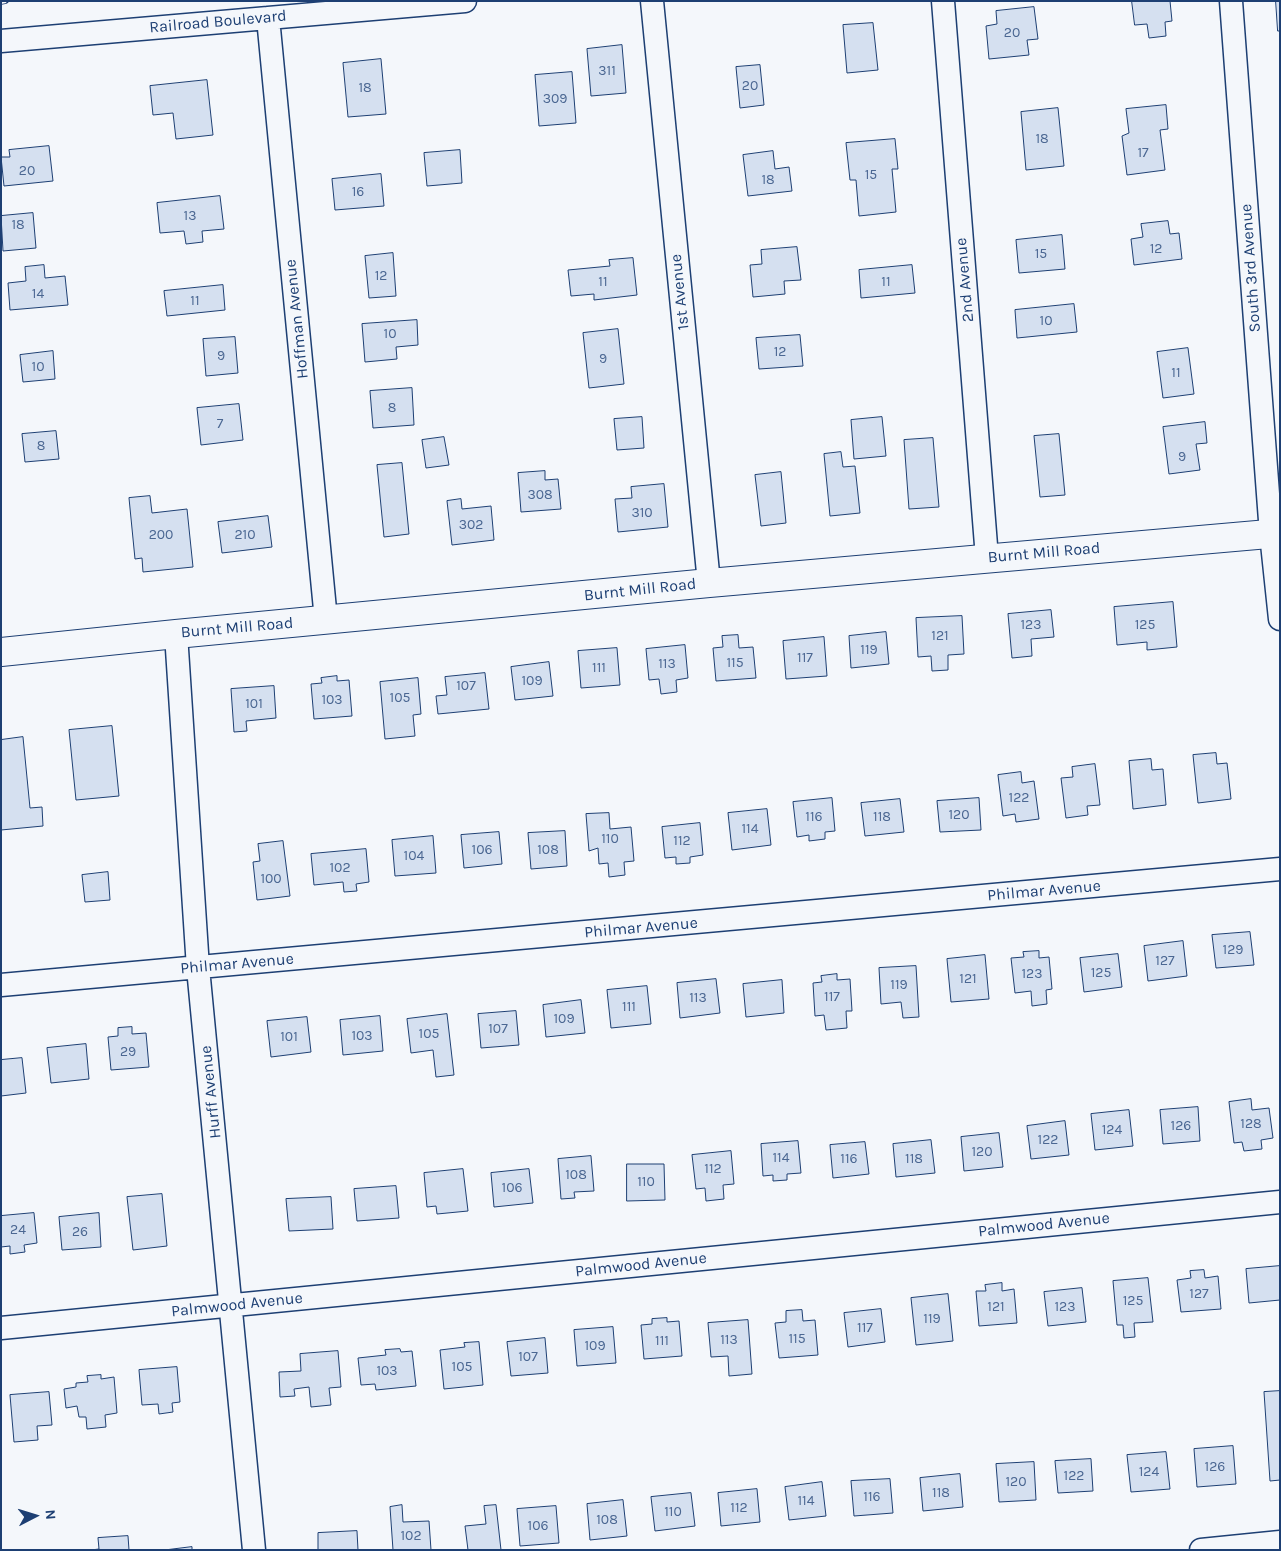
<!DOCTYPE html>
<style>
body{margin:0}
#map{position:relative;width:1281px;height:1551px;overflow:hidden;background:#f4f7fb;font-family:Karla,sans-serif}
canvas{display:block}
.frame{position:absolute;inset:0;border:2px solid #1d3f73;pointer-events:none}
.north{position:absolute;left:10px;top:1491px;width:50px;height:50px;-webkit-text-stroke:4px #f4f7fb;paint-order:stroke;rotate:85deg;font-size:14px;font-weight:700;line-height:20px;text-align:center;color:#1d3f73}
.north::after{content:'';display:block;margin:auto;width:18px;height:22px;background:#1d3f73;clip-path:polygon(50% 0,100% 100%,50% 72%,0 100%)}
</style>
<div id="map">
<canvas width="1281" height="1551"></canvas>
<div class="frame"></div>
<div class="north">N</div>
</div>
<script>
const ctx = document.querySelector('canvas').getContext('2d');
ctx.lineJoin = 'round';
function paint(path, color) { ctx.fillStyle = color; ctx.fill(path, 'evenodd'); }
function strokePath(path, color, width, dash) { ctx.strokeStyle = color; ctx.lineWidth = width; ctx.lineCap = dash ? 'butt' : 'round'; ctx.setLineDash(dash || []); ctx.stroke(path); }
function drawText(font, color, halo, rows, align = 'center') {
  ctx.font = font + ' Karla,sans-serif'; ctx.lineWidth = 4; ctx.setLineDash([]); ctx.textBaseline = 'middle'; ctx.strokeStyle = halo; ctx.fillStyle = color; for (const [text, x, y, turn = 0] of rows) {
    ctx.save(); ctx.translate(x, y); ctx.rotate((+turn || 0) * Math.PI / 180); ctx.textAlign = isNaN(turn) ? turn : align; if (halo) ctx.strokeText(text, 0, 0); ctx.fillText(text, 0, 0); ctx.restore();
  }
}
const building = new Path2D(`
 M 1132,1 L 1170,1 L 1172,21 L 1165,22 L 1166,36 L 1149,38 L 1147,24 L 1135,25 Z
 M 1276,1 L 1280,1 L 1280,31 L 1278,31 Z
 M 1034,7 L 1038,39 L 1027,40 L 1029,55 L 989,59 L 986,26 L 997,24 L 996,11 Z
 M 873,23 L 878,70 L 847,73 L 843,25 Z
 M 622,45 L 626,93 L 591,96 L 587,49 Z
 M 381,59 L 386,114 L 348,117 L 343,63 Z
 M 760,65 L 764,105 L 740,108 L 736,67 Z
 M 572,72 L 576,123 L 539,126 L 535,75 Z
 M 207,80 L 213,135 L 176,139 L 173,113 L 153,115 L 150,86 Z
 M 1166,105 L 1168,129 L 1160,130 L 1165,170 L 1127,175 L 1122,136 L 1129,133 L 1126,109 Z
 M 1058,108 L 1064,166 L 1026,170 L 1021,112 Z
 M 895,139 L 898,169 L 892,169 L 896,212 L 859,216 L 856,180 L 850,180 L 846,143 Z
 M 49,146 L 53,181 L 4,186 L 1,157 L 10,157 L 9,150 Z
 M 460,150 L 462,183 L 427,186 L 424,153 Z
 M 773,151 L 775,169 L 789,167 L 792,191 L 748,196 L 743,155 Z
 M 381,174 L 384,206 L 335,210 L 332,179 Z
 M 220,196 L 224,229 L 202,231 L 203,242 L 186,244 L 184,231 L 160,233 L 157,203 Z
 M 33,213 L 36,248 L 3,251 L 1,216 Z
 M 1168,221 L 1170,234 L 1179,233 L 1182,259 L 1134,265 L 1131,239 L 1143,237 L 1141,224 Z
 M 1062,235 L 1065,269 L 1019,273 L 1016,240 Z
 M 797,247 L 801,280 L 784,281 L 785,294 L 753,297 L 750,265 L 762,264 L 761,250 Z
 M 393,253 L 396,296 L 369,298 L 365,256 Z
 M 633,258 L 637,295 L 594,300 L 594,294 L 571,296 L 568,270 L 610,266 L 609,260 Z
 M 44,265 L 45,278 L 65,276 L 68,305 L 10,310 L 8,283 L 26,281 L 25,267 Z
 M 912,265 L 915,293 L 861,298 L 859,270 Z
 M 223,285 L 225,310 L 167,316 L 164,291 Z
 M 1074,304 L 1077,332 L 1017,338 L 1015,310 Z
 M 417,320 L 418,345 L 396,347 L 397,359 L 365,362 L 362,324 Z
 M 618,329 L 624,384 L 589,388 L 583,333 Z
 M 800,335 L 803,366 L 759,369 L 756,338 Z
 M 235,337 L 238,373 L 206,376 L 203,339 Z
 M 1188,348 L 1194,394 L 1163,398 L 1157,352 Z
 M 53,351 L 55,379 L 23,382 L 20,355 Z
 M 412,388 L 414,425 L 373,428 L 370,391 Z
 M 239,404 L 243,440 L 201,445 L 197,408 Z
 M 642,417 L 644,448 L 617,450 L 614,419 Z
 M 882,417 L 886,456 L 854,459 L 851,420 Z
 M 1205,422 L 1207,443 L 1196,444 L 1200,470 L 1169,474 L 1163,427 Z
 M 56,431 L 59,459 L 25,462 L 22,434 Z
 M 1059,434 L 1065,495 L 1040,497 L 1034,436 Z
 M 444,437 L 449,465 L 426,468 L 422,440 Z
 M 933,438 L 939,507 L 909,509 L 904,440 Z
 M 841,452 L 843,467 L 855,466 L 860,513 L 830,516 L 824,454 Z
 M 402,463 L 409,534 L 384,537 L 377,465 Z
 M 545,471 L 545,480 L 558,479 L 561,509 L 521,512 L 518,473 Z
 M 781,472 L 786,523 L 761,526 L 755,475 Z
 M 664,484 L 668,527 L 618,532 L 615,499 L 632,498 L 631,487 Z
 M 150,496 L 152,513 L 187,509 L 193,567 L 143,572 L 142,558 L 135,559 L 129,498 Z
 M 461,499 L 462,509 L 491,506 L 494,540 L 452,545 L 447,501 Z
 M 268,516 L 272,547 L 222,553 L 218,522 Z
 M 1173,602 L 1177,647 L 1147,650 L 1147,642 L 1117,645 L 1114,607 Z
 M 1051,610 L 1054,637 L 1031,639 L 1032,656 L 1012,658 L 1008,614 Z
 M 962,616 L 964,654 L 948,655 L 948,670 L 932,671 L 931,656 L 918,657 L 916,618 Z
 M 886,632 L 889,664 L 851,668 L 849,636 Z
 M 738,635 L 739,648 L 753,647 L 756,678 L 716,681 L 713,648 L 723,647 L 722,636 Z
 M 824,637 L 827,676 L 786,679 L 783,641 Z
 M 685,645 L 688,678 L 676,680 L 677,692 L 661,694 L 659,679 L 649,680 L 646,649 Z
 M 617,648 L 620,685 L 581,688 L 578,651 Z
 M 549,662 L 553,696 L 515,700 L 511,667 Z
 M 485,673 L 489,709 L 438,714 L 436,696 L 447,695 L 445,677 Z
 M 337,676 L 337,681 L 349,680 L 352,716 L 314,719 L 311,684 L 322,683 L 321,678 Z
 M 418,678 L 421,714 L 413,715 L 415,736 L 385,739 L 380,682 Z
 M 274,686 L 276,718 L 246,721 L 247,731 L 234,732 L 231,689 Z
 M 112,726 L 119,796 L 76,800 L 69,730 Z
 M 23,737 L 30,808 L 42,807 L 43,826 L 1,830 L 1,740 Z
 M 1216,753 L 1217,764 L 1227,763 L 1231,799 L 1198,803 L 1193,755 Z
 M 1151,759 L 1152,770 L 1163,769 L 1166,805 L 1133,809 L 1129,761 Z
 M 1095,764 L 1100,805 L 1087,806 L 1088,815 L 1066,818 L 1061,778 L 1073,777 L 1072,767 Z
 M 1021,772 L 1022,783 L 1034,781 L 1039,819 L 1016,822 L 1015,814 L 1003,816 L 998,775 Z
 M 832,798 L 835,831 L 825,832 L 825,839 L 809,841 L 809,835 L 797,837 L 793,802 Z
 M 979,798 L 981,830 L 940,832 L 937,801 Z
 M 900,799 L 904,832 L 865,836 L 861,803 Z
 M 767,809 L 771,845 L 732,850 L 728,813 Z
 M 609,813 L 610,829 L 631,827 L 634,861 L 624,862 L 625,875 L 609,877 L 608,863 L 599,864 L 598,848 L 589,851 L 586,814 Z
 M 700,823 L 703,855 L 690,857 L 690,863 L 676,864 L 676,857 L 665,858 L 662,827 Z
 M 565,831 L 567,866 L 531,869 L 528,833 Z
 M 499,832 L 502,864 L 464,868 L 461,835 Z
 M 433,836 L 436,873 L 395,876 L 392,840 Z
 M 283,841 L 290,896 L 257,900 L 253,862 L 260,861 L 258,844 Z
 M 366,849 L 369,882 L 356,884 L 357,891 L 344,892 L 343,882 L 314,885 L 311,854 Z
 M 108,872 L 110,900 L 85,902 L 82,875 Z
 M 1250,932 L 1254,965 L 1216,968 L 1212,935 Z
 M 1183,941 L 1187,976 L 1148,981 L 1144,946 Z
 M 1039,951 L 1039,958 L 1049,957 L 1052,989 L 1046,990 L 1047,1004 L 1032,1006 L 1031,991 L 1015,993 L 1011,958 L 1024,957 L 1023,952 Z
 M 1118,954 L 1122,987 L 1084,992 L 1080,958 Z
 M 985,955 L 989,999 L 951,1002 L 947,959 Z
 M 916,966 L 919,1017 L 903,1018 L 901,1002 L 881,1004 L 879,968 Z
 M 837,974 L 837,980 L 850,979 L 852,1011 L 846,1011 L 847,1028 L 826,1030 L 824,1015 L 815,1016 L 813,983 L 822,982 L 821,976 Z
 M 716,979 L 720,1013 L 680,1018 L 677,983 Z
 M 782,980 L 784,1013 L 746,1017 L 743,984 Z
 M 647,986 L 651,1024 L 611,1028 L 607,990 Z
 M 581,1000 L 585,1033 L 546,1037 L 543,1005 Z
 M 516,1011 L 519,1045 L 481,1048 L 478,1014 Z
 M 447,1014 L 454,1075 L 436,1077 L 433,1050 L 411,1053 L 407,1019 Z
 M 380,1016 L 383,1051 L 343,1055 L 340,1020 Z
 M 307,1017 L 311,1052 L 271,1057 L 267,1021 Z
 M 132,1027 L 132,1034 L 146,1033 L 149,1067 L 111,1070 L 108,1037 L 118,1036 L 118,1028 Z
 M 86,1044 L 89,1079 L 51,1083 L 47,1048 Z
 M 22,1058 L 26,1093 L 1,1096 L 1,1060 Z
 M 1251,1099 L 1252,1110 L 1269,1108 L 1273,1138 L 1261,1140 L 1262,1149 L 1244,1151 L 1242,1142 L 1234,1143 L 1229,1102 Z
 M 1198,1107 L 1200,1141 L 1163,1144 L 1160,1110 Z
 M 1129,1110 L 1133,1146 L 1095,1150 L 1091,1114 Z
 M 1065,1121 L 1069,1155 L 1031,1159 L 1027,1126 Z
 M 999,1133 L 1003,1167 L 964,1171 L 961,1137 Z
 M 931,1140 L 935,1173 L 896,1177 L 893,1144 Z
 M 798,1141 L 801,1173 L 787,1174 L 787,1180 L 773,1181 L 773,1175 L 763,1176 L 761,1144 Z
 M 865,1142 L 869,1174 L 833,1178 L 830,1145 Z
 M 731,1151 L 734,1184 L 723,1185 L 724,1199 L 706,1201 L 705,1188 L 696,1189 L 692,1155 Z
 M 591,1156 L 594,1191 L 574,1192 L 575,1198 L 561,1199 L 558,1159 Z
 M 627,1164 L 664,1164 L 665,1200 L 627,1201 Z
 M 463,1169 L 468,1211 L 437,1214 L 436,1206 L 427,1207 L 424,1173 Z
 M 529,1169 L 533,1203 L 494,1207 L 491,1173 Z
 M 396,1186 L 399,1218 L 357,1221 L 354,1189 Z
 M 162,1194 L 167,1246 L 133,1250 L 127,1197 Z
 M 331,1197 L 333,1229 L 289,1231 L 286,1199 Z
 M 34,1213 L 37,1243 L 24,1245 L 25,1252 L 10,1254 L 10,1246 L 1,1247 L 1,1216 Z
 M 99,1213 L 101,1247 L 62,1250 L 59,1217 Z
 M 1280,1266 L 1280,1300 L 1249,1303 L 1246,1269 Z
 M 1204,1270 L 1205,1278 L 1218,1276 L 1221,1309 L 1181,1312 L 1177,1280 L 1191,1278 L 1190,1271 Z
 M 1148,1278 L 1153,1322 L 1134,1323 L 1135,1337 L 1124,1338 L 1123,1325 L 1117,1325 L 1113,1281 Z
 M 1002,1283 L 1002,1291 L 1014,1289 L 1017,1323 L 979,1326 L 976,1291 L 986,1291 L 985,1285 Z
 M 1082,1288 L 1086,1322 L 1048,1326 L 1044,1292 Z
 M 948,1294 L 953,1341 L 916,1345 L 911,1298 Z
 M 881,1309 L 885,1342 L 848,1347 L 844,1313 Z
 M 802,1310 L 803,1321 L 815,1320 L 818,1355 L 779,1358 L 775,1323 L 786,1322 L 786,1311 Z
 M 667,1318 L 667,1322 L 679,1321 L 682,1356 L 644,1359 L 641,1325 L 652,1324 L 652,1319 Z
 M 748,1320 L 752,1374 L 729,1376 L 728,1356 L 711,1357 L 708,1323 Z
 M 613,1327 L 616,1363 L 577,1366 L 574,1330 Z
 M 545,1338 L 548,1373 L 511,1376 L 507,1342 Z
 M 479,1342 L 483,1385 L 444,1389 L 440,1350 L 465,1347 L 464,1343 Z
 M 400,1349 L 401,1352 L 412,1351 L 416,1386 L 376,1390 L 375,1384 L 361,1385 L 358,1358 L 386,1355 L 385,1350 Z
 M 338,1351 L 341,1387 L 329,1388 L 331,1405 L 311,1407 L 309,1387 L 294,1389 L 295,1396 L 280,1397 L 279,1372 L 301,1371 L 300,1354 Z
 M 177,1367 L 180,1402 L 172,1403 L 173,1412 L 159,1414 L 158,1404 L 142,1405 L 139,1370 Z
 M 101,1375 L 101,1379 L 114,1377 L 117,1413 L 105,1415 L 106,1427 L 87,1429 L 86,1417 L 79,1417 L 77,1406 L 66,1408 L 64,1389 L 76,1387 L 76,1383 L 88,1382 L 87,1376 Z
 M 1280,1391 L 1280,1480 L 1270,1481 L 1264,1392 Z
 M 49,1392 L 52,1425 L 37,1426 L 38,1440 L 14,1442 L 10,1395 Z
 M 1233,1446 L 1236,1484 L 1197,1487 L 1194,1449 Z
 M 1166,1452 L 1170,1489 L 1131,1492 L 1127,1455 Z
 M 1091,1459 L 1093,1491 L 1058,1493 L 1055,1461 Z
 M 1034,1462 L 1036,1500 L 999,1502 L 996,1464 Z
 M 960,1474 L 963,1507 L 923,1511 L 920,1478 Z
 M 890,1479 L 893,1513 L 854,1516 L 851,1481 Z
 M 822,1482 L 826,1516 L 789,1520 L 785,1487 Z
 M 757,1489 L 760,1522 L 721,1526 L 718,1493 Z
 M 691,1493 L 695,1526 L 655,1531 L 651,1497 Z
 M 623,1500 L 627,1536 L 590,1540 L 587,1504 Z
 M 402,1505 L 403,1522 L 429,1521 L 431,1550 L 393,1550 L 390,1507 Z
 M 496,1505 L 501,1550 L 468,1550 L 465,1526 L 486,1524 L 484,1506 Z
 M 556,1506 L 559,1543 L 520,1546 L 517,1509 Z
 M 357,1531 L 358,1550 L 318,1550 L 318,1533 Z
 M 128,1536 L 129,1550 L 91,1550 L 99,1549 L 98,1538 Z
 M 192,1547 L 192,1550 L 165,1550 Z`);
const minor = new Path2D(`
 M 652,1 L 709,583
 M 943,1 L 987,558
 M 1231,1 L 1271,534 L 1280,619
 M 268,18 L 326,620
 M 1,41 L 465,1
 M 176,634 L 198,968 L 254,1550
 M 1,985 L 1280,869
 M 1,1328 L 1280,1202
 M 1201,1550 L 1280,1542`);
const secondary = new Path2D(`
 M 1,652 L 176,634 L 709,583 L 1280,533`);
const rail = new Path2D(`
 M 1,2 L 6,1`);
const numberNames = [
 ["20",1012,33],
 ["311",607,71],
 ["20",750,86],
 ["18",365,88],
 ["309",555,99],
 ["18",1042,139],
 ["17",1143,153],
 ["20",27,171],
 ["15",871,175],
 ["18",768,180],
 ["16",358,192],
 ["13",190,216],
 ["18",18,225],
 ["12",1156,249],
 ["15",1041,254],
 ["12",381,276],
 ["11",603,282],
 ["11",886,282],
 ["14",38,294],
 ["11",195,301],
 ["10",1046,321],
 ["10",390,334],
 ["12",780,352],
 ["9",221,356],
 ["9",603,359],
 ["10",38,367],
 ["11",1176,373],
 ["8",392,408],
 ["7",220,424],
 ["8",41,446],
 ["9",1182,457],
 ["308",540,495],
 ["310",642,513],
 ["302",471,525],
 ["200",161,535],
 ["210",245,535],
 ["123",1031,625],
 ["125",1145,625],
 ["121",940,636],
 ["119",869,650],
 ["117",805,658],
 ["115",735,663],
 ["113",667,664],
 ["111",599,668],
 ["109",532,681],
 ["107",466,686],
 ["105",400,698],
 ["103",332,700],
 ["101",254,704],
 ["122",1019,798],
 ["120",959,815],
 ["116",814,817],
 ["118",882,817],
 ["114",750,829],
 ["110",610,839],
 ["112",682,841],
 ["106",482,850],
 ["108",548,850],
 ["104",414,856],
 ["102",340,868],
 ["100",271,879],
 ["129",1233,950],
 ["127",1165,961],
 ["125",1101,973],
 ["123",1032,974],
 ["121",968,979],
 ["119",899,985],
 ["117",832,997],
 ["113",698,998],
 ["111",629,1007],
 ["109",564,1019],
 ["107",498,1029],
 ["105",429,1034],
 ["103",362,1036],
 ["101",289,1037],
 ["29",128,1052],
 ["128",1251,1124],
 ["126",1181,1126],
 ["124",1112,1130],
 ["122",1048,1140],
 ["120",982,1152],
 ["114",781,1158],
 ["116",849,1159],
 ["118",914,1159],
 ["112",713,1169],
 ["108",576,1175],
 ["110",646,1182],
 ["106",512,1188],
 ["24",18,1230],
 ["26",80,1232],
 ["127",1199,1294],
 ["125",1133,1301],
 ["121",996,1307],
 ["123",1065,1307],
 ["119",932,1319],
 ["117",865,1328],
 ["115",797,1339],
 ["113",729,1340],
 ["111",662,1341],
 ["109",595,1346],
 ["107",528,1357],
 ["105",462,1367],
 ["103",387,1371],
 ["126",1215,1467],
 ["124",1149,1472],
 ["122",1074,1476],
 ["120",1016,1482],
 ["118",941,1493],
 ["116",872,1497],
 ["114",806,1501],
 ["112",739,1508],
 ["110",673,1512],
 ["108",607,1520],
 ["106",538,1526],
 ["102",411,1536]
];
const streetNames = [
 ["Railroad Boulevard",218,22,-5],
 ["South 3rd Avenue",1251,268,-94],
 ["2nd Avenue",965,280,-95],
 ["1st Avenue",680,292,-96],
 ["Hoffman Avenue",297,319,-96],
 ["Burnt Mill Road",1044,553,-5],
 ["Burnt Mill Road",640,590,-6],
 ["Burnt Mill Road",237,628,-5],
 ["Philmar Avenue",1044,891,-5],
 ["Philmar Avenue",641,928,-5],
 ["Philmar Avenue",237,964,-5],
 ["Hurff Avenue",211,1092,-96],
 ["Palmwood Avenue",1044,1225,-6],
 ["Palmwood Avenue",641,1265,-6],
 ["Palmwood Avenue",237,1305,-6]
];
paint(building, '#d5e0f0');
strokePath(building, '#1d3f73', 1);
strokePath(minor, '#1d3f73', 25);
strokePath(secondary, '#1d3f73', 30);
strokePath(minor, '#f4f7fb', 22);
strokePath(secondary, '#f4f7fb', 28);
strokePath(rail, '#1d3f73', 5.5);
strokePath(rail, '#f4f7fb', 4, [11]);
drawText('14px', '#4b6792', null, numberNames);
drawText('16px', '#1d3f73', '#f4f7fb', streetNames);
</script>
